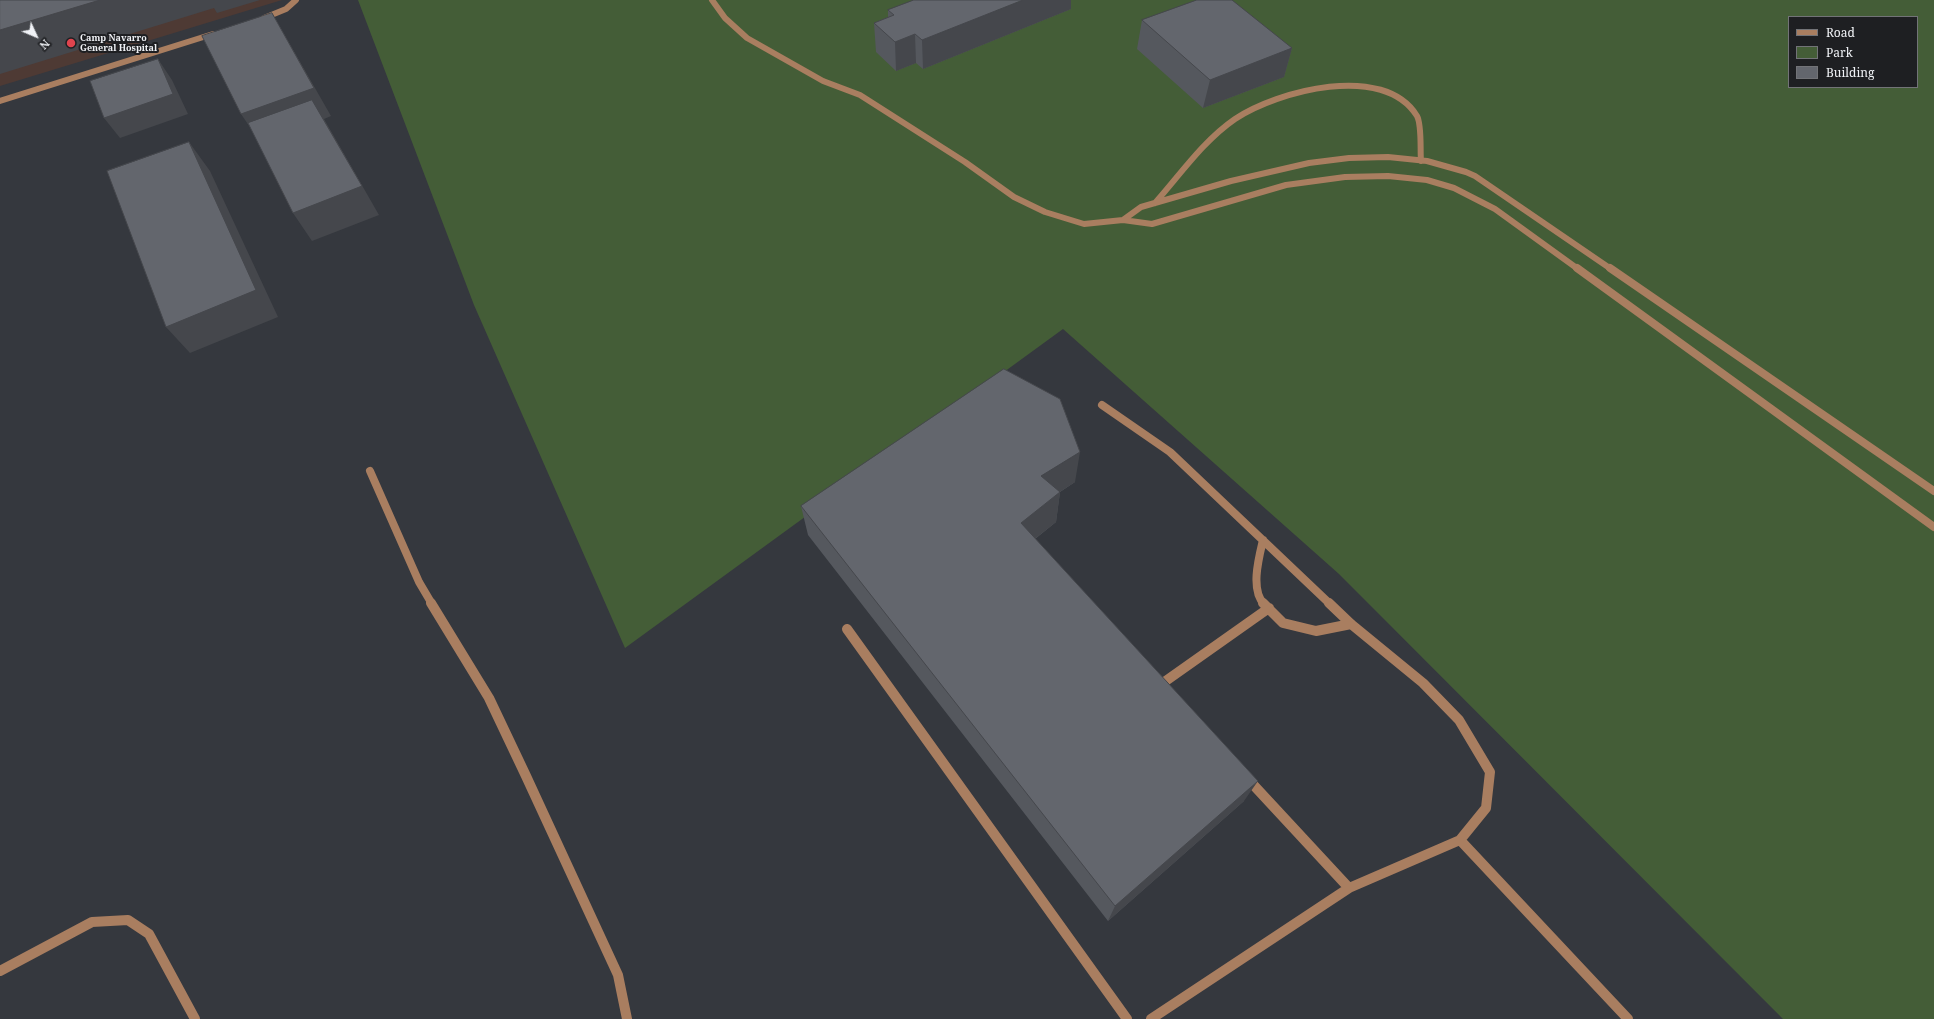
<!DOCTYPE html>
<style>
body{margin:0}
#map{position:relative;width:1934px;height:1019px;overflow:hidden;background:#35383e;font-family:"Noto Serif",serif}
canvas{display:block}
.legend{position:absolute;left:1788px;top:16px;width:130px;height:72px;box-sizing:border-box;background:#1e1f22;border:1px solid #727377;margin:0;padding:5px 7px;list-style:none;font-size:12px;color:#f0f2f6}
.legend li{display:flex;align-items:center;gap:8px;height:20px}
.legend b{width:20px;border:1px solid #727377}
.north{position:absolute;left:16px;top:16px;width:40px;height:40px;-webkit-text-stroke:3px #1e1f22;paint-order:stroke;rotate:134deg;font-size:11px;font-weight:700;line-height:16px;text-align:center;color:#f0f2f6}
.north::after{content:'';display:block;margin:auto;width:14px;height:18px;background:#f0f2f6;clip-path:polygon(50% 0,100% 100%,50% 72%,0 100%)}
</style>
<div id="map">
<canvas width="1934" height="1019"></canvas>
<ul class="legend">
<li><b style="height:5px;background:#a97e60"></b>Road</li>
<li><b style="height:11px;background:#445d37"></b>Park</li>
<li><b style="height:11px;background:#63666d"></b>Building</li>
</ul>
<div class="north">N</div>
</div>
<script>
const ctx = document.querySelector('canvas').getContext('2d');
ctx.lineJoin = 'round';
function paint(path, color) { ctx.fillStyle = color; ctx.fill(path, 'evenodd'); }
function strokePath(path, color, width, dash) { ctx.strokeStyle = color; ctx.lineWidth = width; ctx.lineCap = dash ? 'butt' : 'round'; ctx.setLineDash(dash || []); ctx.stroke(path); }
function drawText(font, color, halo, rows, align = 'center') {
  ctx.font = font + ' "Noto Serif",serif'; ctx.lineWidth = 4; ctx.setLineDash([]); ctx.textBaseline = 'middle'; ctx.strokeStyle = halo; ctx.fillStyle = color; for (const [text, x, y, turn = 0] of rows) {
    ctx.save(); ctx.translate(x, y); ctx.rotate((+turn || 0) * Math.PI / 180); ctx.textAlign = isNaN(turn) ? turn : align; if (halo) ctx.strokeText(text, 0, 0); ctx.fillText(text, 0, 0); ctx.restore();
  }
}
const medical = new Path2D(`
 M 0,0 L 282,0 L 0,86 Z`);
const green = new Path2D(`
 M 358,0 L 1934,0 L 1934,1019 L 1783,1019 L 1339,574 L 1063,329 L 625,648 L 474,305 ZM 1789,17 L 1917,17 L 1917,87 L 1789,87 Z`);
const serviceFar2 = new Path2D(`
 M 712,0 L 725,18 L 747,38 L 823,81 L 860,95 L 965,162 L 1014,197 L 1045,212 L 1084,224 L 1123,220
 M 264,18 L 286,9 L 296,0
 M 0,101 L 213,34
 M 1155,203 C 1180,175 1203,141 1235,119 C 1277,91 1384,62 1417,116 C 1422,125 1420,150 1421,161
 M 1578,269 L 1495,209 L 1454,188 L 1427,180 L 1388,176 L 1345,177 L 1286,185 L 1152,224 L 1123,220 L 1141,207 L 1231,181 L 1309,163 L 1349,158 L 1388,157 L 1427,161 L 1466,172 L 1475,176 L 1611,269`);
const serviceFar1 = new Path2D(`
 M 1577,268 L 1934,527
 M 1610,268 L 1934,491
 M 1102,405 L 1170,452 L 1330,604
 M 1263,540 C 1259,557 1250,590 1264,604`);
const service = new Path2D(`
 M 1263,603 L 1283,623 L 1316,631 L 1351,624
 M 847,629 L 1127,1019
 M 1160,685 L 1269,608
 M 1247,778 L 1349,888
 M 1460,840 L 1628,1019
 M 1151,1019 L 1349,888 L 1460,840 L 1486,808 L 1490,772 L 1459,720 L 1423,683 L 1351,624 L 1329,603`);
const minorFar1 = new Path2D(`
 M 370,471 L 419,582 L 432,604`);
const minor = new Path2D(`
 M 431,603 L 489,698 L 526,776 L 618,975 L 627,1019
 M 0,971 L 92,922 L 128,920 L 149,934 L 195,1019`);
const wall = new Path2D(`
 M 1071,9 L 923,69 L 916,63 L 896,71 L 876,52 L 874,23 L 888,17 L 888,10 Z
 M 1142,20 L 1292,48 L 1284,77 L 1203,108 L 1137,49 Z
 M 1075,482 L 1060,492 L 1056,522 L 1035,539 L 1244,801 L 1108,921 L 808,535 L 801,506 Z`);
const shadedWall = new Path2D(`
 M 100,0 L 260,0 L 217,13 L 214,8 L 0,74 L 0,30 Z
 M 1023,0 L 1071,0 L 1071,9 L 923,69 L 922,40 Z
 M 272,13 L 331,116 L 324,119 L 379,215 L 312,241 L 293,213 L 260,142 L 241,114 Z
 M 915,34 L 916,63 L 896,71 L 895,42 Z
 M 1292,48 L 1284,77 L 1203,108 L 1210,80 Z
 M 158,59 L 172,80 L 188,114 L 120,138 L 104,118 Z
 M 189,142 L 210,171 L 278,317 L 190,353 L 166,327 Z
 M 1080,452 L 1075,482 L 1038,506 L 1041,476 Z
 M 1060,492 L 1056,522 L 1018,552 L 1021,523 Z
 M 1258,781 L 1244,801 L 1108,921 L 1115,906 Z`);
const building = new Path2D(`
 M 0,0 L 100,0 L 0,30 Z
 M 914,0 L 1023,0 L 922,40 L 915,34 L 895,42 L 874,23 L 894,15 L 888,10 Z
 M 1197,0 L 1232,0 L 1292,48 L 1210,80 L 1142,20 Z
 M 272,13 L 314,88 L 241,114 L 202,36 Z
 M 158,59 L 173,94 L 104,118 L 90,81 Z
 M 312,100 L 362,186 L 293,213 L 248,123 Z
 M 189,142 L 256,290 L 166,327 L 107,171 Z
 M 1004,369 L 1060,399 L 1080,452 L 1041,476 L 1060,492 L 1021,523 L 1258,781 L 1115,906 L 801,506 Z`);
const markers = [
 [71,43,5,"#e0444e"]
];
const farPoinames = [
 ["Camp Navarro",80,38],
 ["General Hospital",80,48]
];
paint(medical, '#4e3a34');
paint(green, '#445d37');
strokePath(serviceFar2, '#a97e60', 6);
strokePath(serviceFar1, '#a97e60', 8);
strokePath(service, '#a97e60', 10);
strokePath(minorFar1, '#a97e60', 8);
strokePath(minor, '#a97e60', 10);
paint(wall, '#55585e');
paint(shadedWall, '#45474c');
paint(building, '#63666d');
strokePath(building, '#45474c', 1);
for (const [x, y, r, color] of markers) { const dot = new Path2D(); dot.arc(x, y, r, 0, 2 * Math.PI); ctx.fillStyle = color; ctx.fill(dot); strokePath(dot, '#1e1f22', 1.5); }
drawText('bold 9px', '#f0f2f6', '#1e1f22', farPoinames, 'left');
</script>
